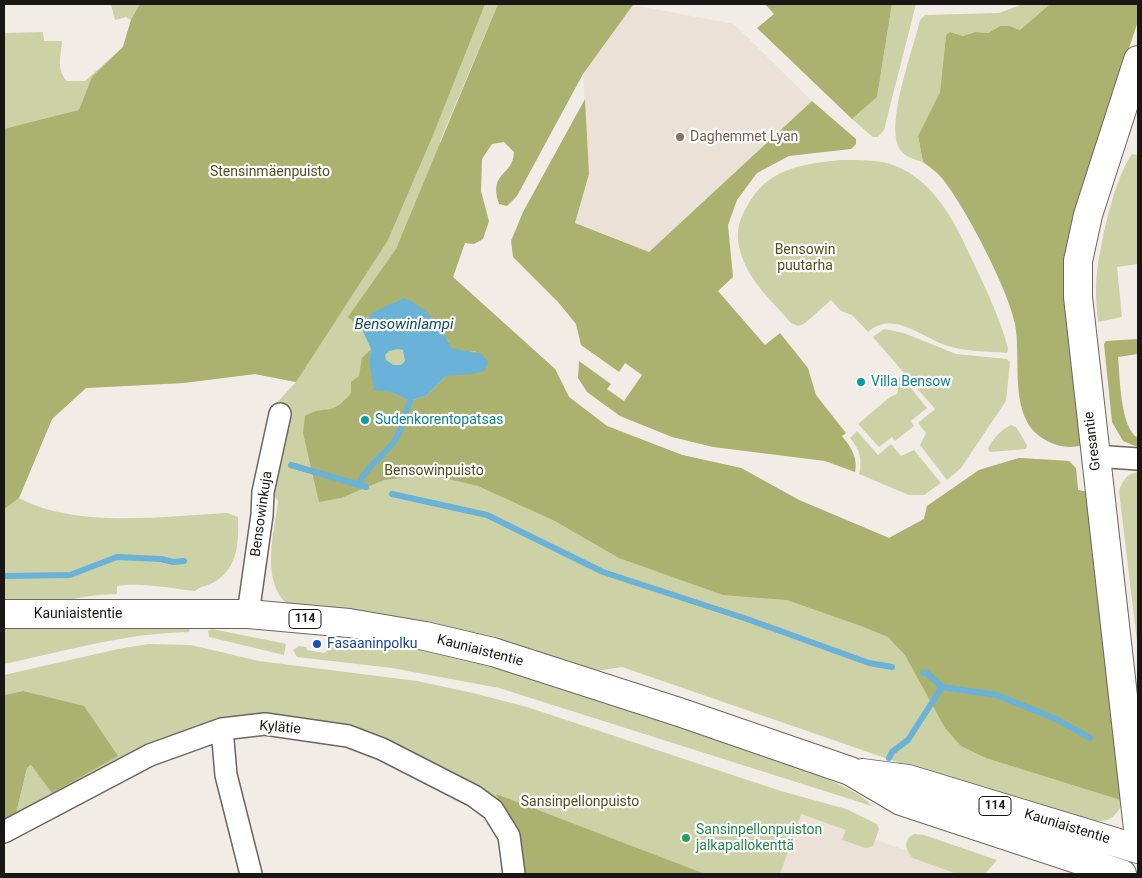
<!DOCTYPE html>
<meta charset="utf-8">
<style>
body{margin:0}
#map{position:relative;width:1142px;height:878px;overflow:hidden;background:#f2ece7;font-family:Roboto,sans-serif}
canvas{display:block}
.frame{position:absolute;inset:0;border:5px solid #191715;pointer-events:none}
</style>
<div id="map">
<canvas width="1142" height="878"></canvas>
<div class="frame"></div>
</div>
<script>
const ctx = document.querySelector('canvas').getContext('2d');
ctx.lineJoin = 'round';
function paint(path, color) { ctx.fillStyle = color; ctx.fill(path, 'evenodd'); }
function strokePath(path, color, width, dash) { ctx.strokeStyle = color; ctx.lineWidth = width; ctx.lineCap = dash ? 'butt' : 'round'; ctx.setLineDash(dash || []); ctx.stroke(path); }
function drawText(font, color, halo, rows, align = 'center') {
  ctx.font = font + ' Roboto,sans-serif'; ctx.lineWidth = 4.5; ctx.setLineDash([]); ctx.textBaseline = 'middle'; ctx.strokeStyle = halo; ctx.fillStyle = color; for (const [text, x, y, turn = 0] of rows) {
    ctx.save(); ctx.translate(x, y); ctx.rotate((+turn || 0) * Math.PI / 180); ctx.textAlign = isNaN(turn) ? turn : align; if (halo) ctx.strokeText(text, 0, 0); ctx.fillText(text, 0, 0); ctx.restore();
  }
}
const built = new Path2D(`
 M 633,5 L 734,24 L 812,101 L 649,252 L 575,223 L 589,174 L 583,74 Z
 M 801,814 L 975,874 L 780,874 Z`);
const green = new Path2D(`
 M 111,4 L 498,4 L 440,141 L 476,209 L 453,277 L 555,369 L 569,397 L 607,426 L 682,455 L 741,468 L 799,500 L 889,538 L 924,519 L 927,506 L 979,470 L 1019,458 L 1069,461 L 1076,468 L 1078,490 L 1088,492 L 1124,801 C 1116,816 1111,822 1094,821 L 920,770 L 622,667 L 597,671 L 501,643 L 292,608 C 259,585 274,535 278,501 L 274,496 L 272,408 L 296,382 L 255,374 L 183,383 L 86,388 L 52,419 L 19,498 C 77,529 163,516 227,513 L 238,517 C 239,542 238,567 216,581 C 209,586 202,585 195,591 C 169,588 142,582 117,586 L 117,594 L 97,595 L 54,602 L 4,603 L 4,33 L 43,32 L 44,41 L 62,41 C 61,56 56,70 67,81 L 85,81 L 123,47 L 131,20 L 126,17 L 115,20 Z
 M 892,4 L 916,4 L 884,130 L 878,137 L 873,137 L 852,119 L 877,97 Z
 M 1023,4 L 1050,4 L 1020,30 L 1010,26 L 1000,26 L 988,33 L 975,32 L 963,36 L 950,32 L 946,35 L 940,92 L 918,136 L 923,162 C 913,159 902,156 898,146 C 887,118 913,50 920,20 L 925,15 L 999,13 Z
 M 1132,154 L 1138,155 L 1138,264 L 1117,267 L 1122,317 L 1098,322 C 1097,312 1096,301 1096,291 C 1096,258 1113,180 1132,154 Z
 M 840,160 C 857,160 876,159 893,165 C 937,181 957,227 975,266 C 988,293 1000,319 1008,348 L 1007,353 C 986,351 962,352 942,344 C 919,335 892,311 868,332 L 852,315 L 841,311 L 831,300 L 804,324 L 798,326 L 791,323 C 775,304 754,286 744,262 C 736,241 735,228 746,208 C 767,168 799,165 840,160 Z
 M 884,329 L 904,333 L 956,354 L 1007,359 L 1010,362 L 1006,401 L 961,468 L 947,480 L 920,445 L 926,433 L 918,423 L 935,409 L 873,337 Z
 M 901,376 L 927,408 L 911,421 L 914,426 L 895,441 L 892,437 L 879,447 L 858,424 L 890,397 L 897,394 L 898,389 L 892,384 Z
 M 1011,425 L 1016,427 L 1027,445 L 1026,449 L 990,452 L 988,449 C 993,438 1001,430 1011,425 Z
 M 857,431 L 878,455 L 891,444 L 901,456 L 914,450 L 941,483 L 924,495 L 909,495 L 859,474 C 863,460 859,448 850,438 Z
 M 1138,472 L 1138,650 L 1119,491 C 1123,480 1126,474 1138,472 Z
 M 190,626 L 189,632 C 126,633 65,651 4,664 L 4,629 Z
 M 212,629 L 282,643 L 286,644 L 284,655 L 209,637 L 208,631 Z
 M 148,644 L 191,645 L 259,661 L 417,681 L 473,693 L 527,707 L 781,791 L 846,809 L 877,824 L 879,829 L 873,846 L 866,848 L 842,840 L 846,830 L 801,814 L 780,874 L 522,874 L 516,837 L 397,748 L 227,721 L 13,826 L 27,768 L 32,765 L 23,691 L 4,695 L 4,675 L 118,649 Z
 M 381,644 C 505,661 624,707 741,748 C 771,758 855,784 872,806 L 499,688 L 392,668 L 297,657 L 293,650 L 299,646 L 306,647 L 307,650 L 324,653 L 332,647 Z
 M 914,834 L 924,835 L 997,860 L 985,874 L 957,874 L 913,858 C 905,850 903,839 914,834 Z`);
const forest = new Path2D(`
 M 140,4 L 485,4 L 433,135 L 388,240 L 296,382 L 255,374 L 183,383 L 86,388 L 52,419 L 19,498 L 4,509 L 4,129 L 79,110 L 92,77 L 123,47 L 131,20 Z
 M 498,4 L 633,5 L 583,74 L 517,196 L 507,206 L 499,204 C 488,171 513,177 514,152 L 504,142 L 492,144 L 482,159 L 481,191 L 489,221 L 483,239 L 474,244 L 465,243 L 453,277 L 555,369 L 569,397 L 607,426 L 682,455 L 741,468 L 799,500 L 889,538 L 924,519 L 927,506 L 979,470 L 1019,458 L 1069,461 L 1076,468 L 1078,490 L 1088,492 L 1124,801 L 986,758 L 961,746 L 945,728 L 905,655 L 888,637 L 861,626 L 787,600 L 723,595 L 619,558 L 555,521 L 478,486 L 440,477 L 413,476 L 384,480 L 341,498 L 319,502 L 303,433 L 305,416 C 328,403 329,419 351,393 L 351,382 L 359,376 L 362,358 L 371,349 L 369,361 L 391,392 L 410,401 L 427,395 L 446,376 L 455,374 L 476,351 L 465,352 L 450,348 L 448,340 L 403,298 L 366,318 L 362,329 L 348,317 L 396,249 Z
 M 765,4 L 892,4 L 877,97 L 852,119 L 757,28 L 774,14 Z
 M 1050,4 L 1138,4 L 1138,21 L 1084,185 L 1082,445 C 1064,451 1042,442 1031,428 C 1011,401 1021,356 1015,324 C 1009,291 963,202 940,176 C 936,171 928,166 923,162 L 918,136 L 940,92 L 946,35 L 950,32 L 963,36 L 975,32 L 988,33 L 1000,26 L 1010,26 L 1020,30 Z
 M 585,99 L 589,174 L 575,223 L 649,252 L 812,101 L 856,139 L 856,144 L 851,149 L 789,156 L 757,173 L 737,200 L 728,225 L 733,277 L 718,291 L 765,345 L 780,333 L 808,368 L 816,395 L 846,433 L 842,436 C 851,447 858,458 855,472 L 825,461 L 713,447 L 672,437 L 620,416 L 587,392 L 578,378 L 579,361 L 611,384 L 607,389 L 624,401 L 642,375 L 625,363 L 619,372 L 581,345 L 576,324 L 558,302 L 513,257 L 511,241 L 523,212 Z
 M 1138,339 L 1138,354 L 1118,357 C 1120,377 1120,428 1138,438 L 1138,447 L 1123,441 L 1112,422 L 1104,344 L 1106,341 Z
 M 23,691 L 84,706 L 118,756 L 52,793 L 31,765 L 27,768 L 13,826 L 4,830 L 4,695 Z
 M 496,794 L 705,874 L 522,874 L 516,837 Z`);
const water = new Path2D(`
 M 403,298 C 423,304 444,328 451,348 L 482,354 L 488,362 L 484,371 L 472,374 L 446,376 L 427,395 L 410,401 L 391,392 L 374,390 L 369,361 L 371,349 L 362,329 C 368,309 386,308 403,298 ZM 398,349 L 403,350 L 405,361 L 401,365 L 393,365 L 386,360 L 385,355 L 389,351 Z`);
const stream = new Path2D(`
 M 291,465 L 366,487
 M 358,485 C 366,467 382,457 394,442 C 402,431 405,414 410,401
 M 392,494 L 487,515 L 603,572 L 747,619 L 869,663 L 892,667
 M 4,576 L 70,575 L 117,557 L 161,559 L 173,562 L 184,561
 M 923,673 L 927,673 L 942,687 L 997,695 L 1056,719 L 1090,738
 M 889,758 L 892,752 L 908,740 L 942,687`);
const street = new Path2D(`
 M 1094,456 L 1138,459
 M 248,614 L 262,515 L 263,492 L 280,414
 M 222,729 L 226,775 L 251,874
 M 4,832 L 150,755 L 222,729 L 265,724 L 348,736 L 382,749 L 474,796 L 493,810 L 509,836 L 514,874`);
const secondary = new Path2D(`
 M 1138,60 L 1088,215 L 1078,261 L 1078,297 L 1138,829`);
const primary = new Path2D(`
 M 4,614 L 248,614 L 349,623 L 425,636 L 493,652 L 679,712 L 850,771 L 901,801 L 1122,874
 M 862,773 L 908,779 L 1138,849`);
const markers = [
 [680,137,5,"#8d6e63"],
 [861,382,5,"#0f9aa8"],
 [365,420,5,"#0f9aa8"],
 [317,644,5,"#1a4fb4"],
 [686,838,5,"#2e9e5b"]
];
const shields = [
 [305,619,32],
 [995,806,32]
];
const shieldNames = [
 ["114",305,619],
 ["114",995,806]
];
const educationNames = [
 ["Daghemmet Lyan",690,137]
];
const parkNames = [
 ["Stensinmäenpuisto",270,172],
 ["Bensowin",805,250],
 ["puutarha",805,266],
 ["Bensowinpuisto",434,471],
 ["Sansinpellonpuisto",580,802]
];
const cultureNames = [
 ["Villa Bensow",871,382],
 ["Sudenkorentopatsas",375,420]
];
const streetNames = [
 ["Gresantie",1093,441,-97],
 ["Bensowinkuja",262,514,-82],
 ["Kauniaistentie",78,614],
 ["Kauniaistentie",480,651,15],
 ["Kylätie",280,728,5],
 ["Kauniaistentie",1067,827,17]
];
const transitNames = [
 ["Fasaaninpolku",327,644]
];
const leisureNames = [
 ["Sansinpellonpuiston",696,830],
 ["jalkapallokenttä",696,846]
];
const waterNames = [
 ["Bensowinlampi",404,325]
];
paint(built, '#ece1d6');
paint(green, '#ccd1a6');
paint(forest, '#abb16e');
paint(water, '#6ab2d7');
strokePath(stream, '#6ab2d7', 6);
strokePath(street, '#6b6661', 24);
strokePath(secondary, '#6b6661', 30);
strokePath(primary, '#6b6661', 30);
strokePath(street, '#fff', 21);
strokePath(secondary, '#fff', 28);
strokePath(primary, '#fff', 28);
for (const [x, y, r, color] of markers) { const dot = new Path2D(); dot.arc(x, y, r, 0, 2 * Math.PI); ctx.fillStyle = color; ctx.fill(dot); strokePath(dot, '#fff', 2); }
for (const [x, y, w] of shields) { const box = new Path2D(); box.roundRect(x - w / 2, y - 9.5, w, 19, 4); ctx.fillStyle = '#fff'; ctx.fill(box); strokePath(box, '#191715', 1); }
drawText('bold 12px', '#191715', null, shieldNames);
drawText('14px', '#785e54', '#fff', educationNames, 'left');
drawText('14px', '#4d511e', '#fff', parkNames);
drawText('14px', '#0d838f', '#fff', cultureNames, 'left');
drawText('14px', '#191715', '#fff', streetNames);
drawText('14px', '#164399', '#fff', transitNames, 'left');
drawText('14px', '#27864d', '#fff', leisureNames, 'left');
drawText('italic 15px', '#104b64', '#fff', waterNames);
</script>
